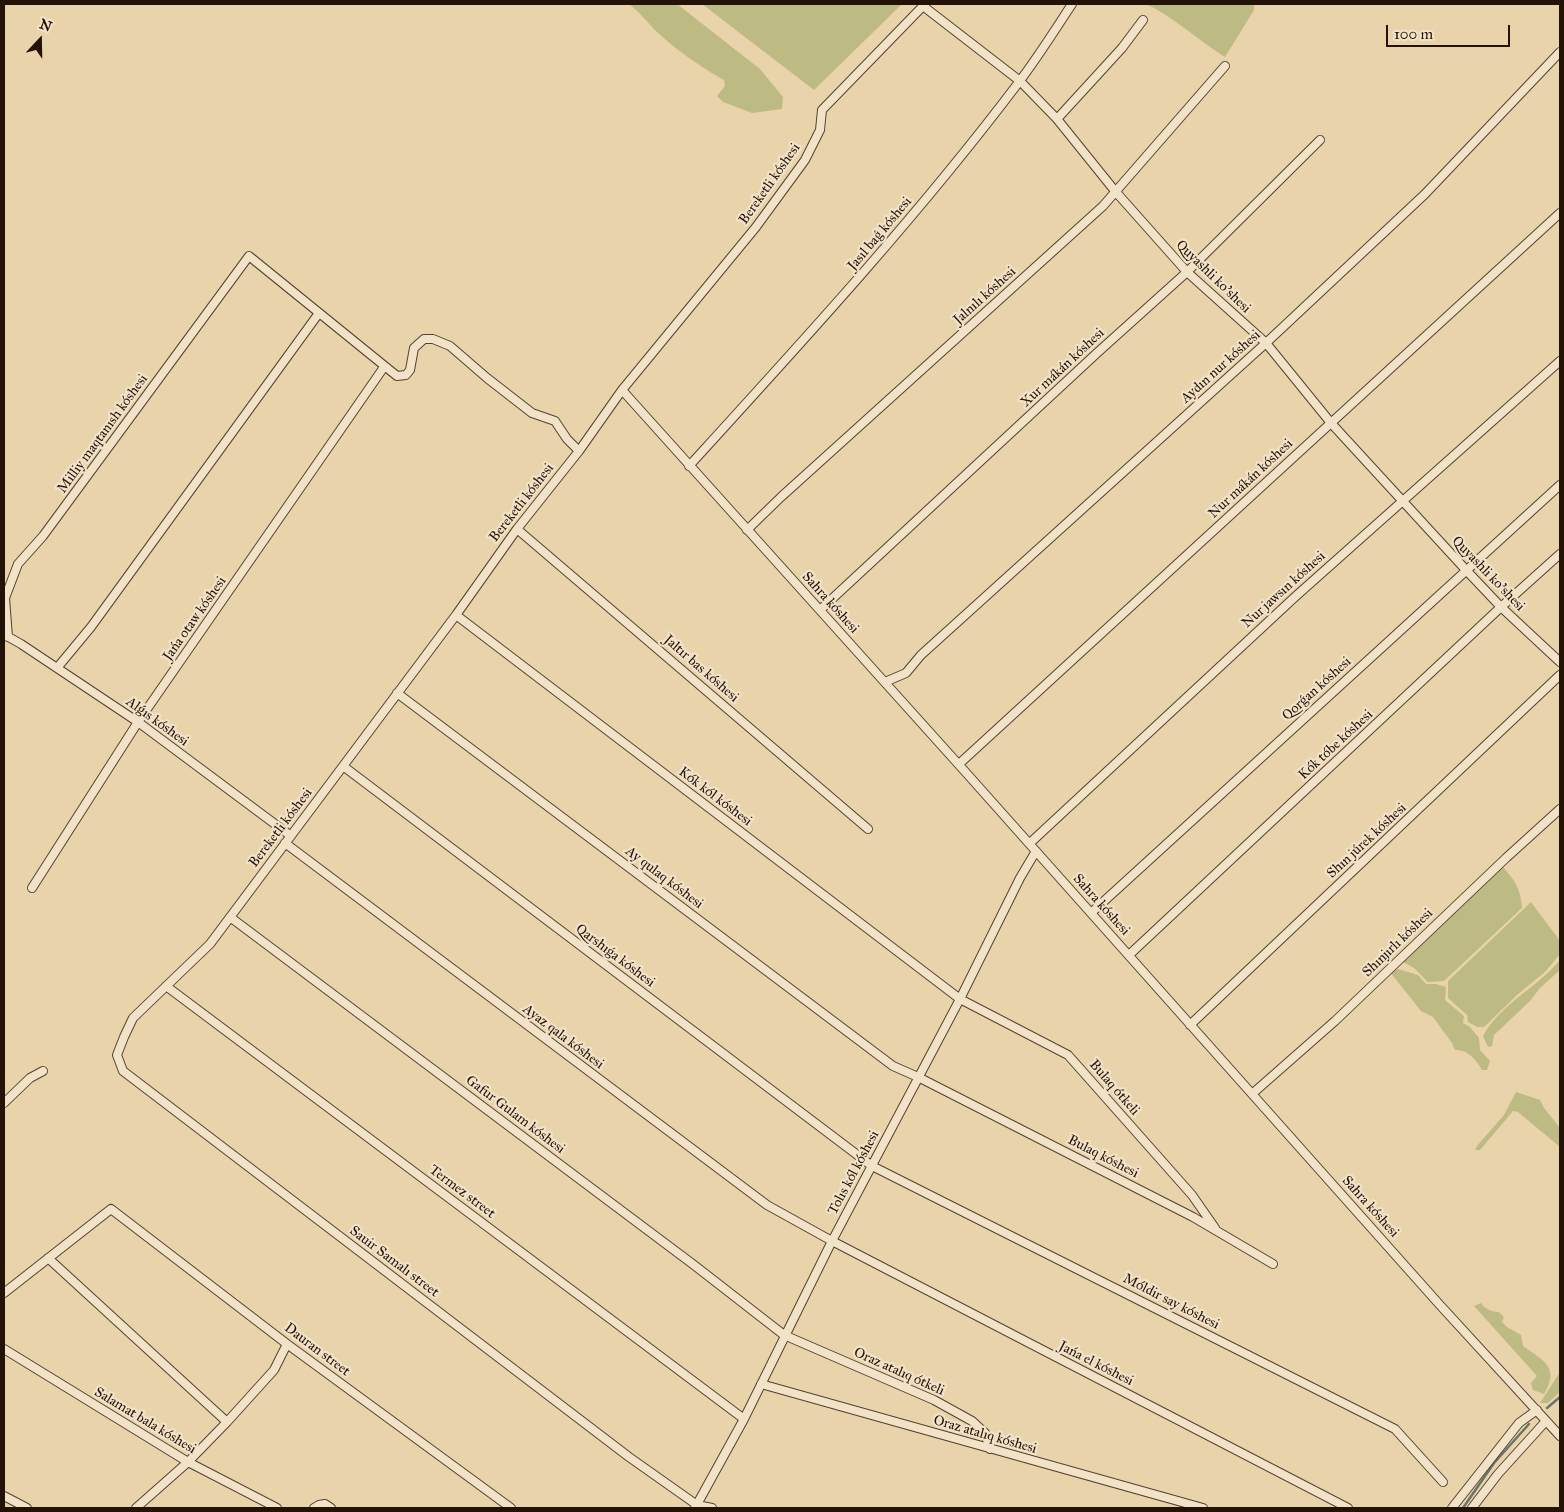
<!DOCTYPE html>
<meta charset="utf-8">
<style>
body{margin:0}
#map{position:relative;width:1564px;height:1512px;overflow:hidden;background:#e9d3ab;font-family:"IM FELL Great Primer",serif}
canvas{display:block}
.frame{position:absolute;inset:0;border:5px solid #231206;pointer-events:none}
.north{position:absolute;left:15px;top:15px;width:50px;height:50px;-webkit-text-stroke:4px #f1e2c8;paint-order:stroke;rotate:21deg;font-size:14px;font-weight:700;line-height:20px;text-align:center;color:#231206}
.north::after{content:'';display:block;margin:auto;width:18px;height:22px;background:#231206;clip-path:polygon(50% 0,100% 100%,50% 72%,0 100%)}
.scale{position:absolute;left:1386px;top:25px;width:124px;height:22px;box-sizing:border-box;border:2px solid #231206;border-top:0;padding-left:6px;font-size:15px;line-height:18px;white-space:nowrap;color:#231206;-webkit-text-stroke:4px #f1e2c8;paint-order:stroke}
</style>
<div id="map">
<canvas width="1564" height="1512"></canvas>
<div class="frame"></div>
<div class="north">N</div>
<div class="scale">100 m</div>
</div>
<script>
const ctx = document.querySelector('canvas').getContext('2d');
ctx.lineJoin = 'round';
function paint(path, color) { ctx.fillStyle = color; ctx.fill(path, 'evenodd'); }
function strokePath(path, color, width, dash) { ctx.strokeStyle = color; ctx.lineWidth = width; ctx.lineCap = dash ? 'butt' : 'round'; ctx.setLineDash(dash || []); ctx.stroke(path); }
function drawText(font, color, halo, rows, align = 'center') {
  ctx.font = font + ' "IM FELL Great Primer",serif'; ctx.lineWidth = 4.5; ctx.setLineDash([]); ctx.textBaseline = 'middle'; ctx.strokeStyle = halo; ctx.fillStyle = color; for (const [text, x, y, turn = 0] of rows) {
    ctx.save(); ctx.translate(x, y); ctx.rotate((+turn || 0) * Math.PI / 180); ctx.textAlign = isNaN(turn) ? turn : align; if (halo) ctx.strokeText(text, 0, 0); ctx.fillText(text, 0, 0); ctx.restore();
  }
}
const green = new Path2D(`
 M 629,4 L 677,4 L 760,69 L 783,97 L 782,109 L 752,113 L 723,102 L 717,96 L 725,86 L 724,80 C 702,68 672,47 654,29 C 646,20 639,12 629,4 Z
 M 702,4 L 902,4 L 814,90 Z
 M 1146,4 L 1254,4 L 1254,10 L 1225,57 C 1198,40 1175,18 1146,4 Z
 M 1502,866 C 1514,879 1521,889 1522,908 L 1444,981 L 1428,982 L 1414,968 L 1403,962 Z
 M 1531,902 L 1560,941 L 1560,954 L 1545,972 L 1518,994 L 1484,1027 L 1477,1027 L 1468,1022 L 1467,1015 L 1448,998 L 1448,981 Z
 M 1560,960 L 1560,970 L 1540,988 L 1530,1001 L 1494,1035 L 1492,1046 L 1488,1047 L 1483,1036 C 1501,1003 1537,988 1560,960 Z
 M 1398,969 L 1418,975 L 1426,984 L 1436,984 L 1446,987 L 1445,1000 L 1464,1016 L 1463,1023 L 1470,1027 L 1479,1038 L 1480,1050 L 1490,1061 L 1487,1070 L 1482,1070 C 1477,1060 1467,1049 1455,1050 L 1452,1043 L 1433,1017 L 1421,1011 L 1390,972 Z
 M 1516,1092 L 1540,1100 L 1544,1108 L 1560,1128 L 1560,1147 L 1518,1112 L 1513,1111 L 1480,1150 L 1475,1150 L 1477,1146 L 1504,1115 Z
 M 1481,1303 C 1485,1309 1492,1312 1499,1312 L 1504,1317 L 1502,1322 L 1507,1327 L 1521,1335 L 1523,1346 C 1544,1361 1560,1367 1544,1394 L 1533,1390 L 1531,1383 L 1537,1376 L 1474,1306 Z
 M 1560,1372 L 1560,1392 L 1548,1403 L 1540,1403 Z`);
const stream = new Path2D(`
 M 1547,1408 L 1560,1397
 M 1463,1508 L 1494,1463 L 1529,1424`);
const minor = new Path2D(`
 M 923,6 L 1020,81 L 1057,119 L 1115,191 L 1187,272 L 1266,343 L 1331,423 L 1466,570 L 1501,607 L 1560,662
 M 1057,119 L 1122,48 L 1143,20
 M 622,390 L 969,776 L 1439,1304 L 1560,1436
 M 689,466 C 803,341 917,217 1019,82 C 1038,57 1055,30 1072,4
 M 517,529 L 868,829
 M 747,530 L 781,497 L 1103,206 L 1225,66
 M 820,610 L 1097,353 L 1187,272 L 1320,140
 M 456,615 L 960,999 L 1068,1055 L 1192,1195 L 1215,1228
 M 5,635 L 21,644 L 138,722 L 291,836
 M 8,637 L 5,598 L 18,564 L 43,536 L 249,256 L 397,376 L 406,375 L 410,370 L 414,348 L 424,339 L 433,339 L 450,346 L 487,378 L 532,413 L 555,421 L 567,439 L 579,451
 M 57,668 L 91,627 L 319,313
 M 885,682 L 906,673 L 921,655 L 1266,343 L 1425,194 L 1560,52
 M 397,693 L 893,1066 L 918,1077 L 1193,1217 L 1273,1264
 M 959,764 L 1560,213
 M 343,766 L 872,1166 L 1395,1429 L 1443,1482
 M 285,843 L 767,1205 L 832,1241 L 1348,1508
 M 1030,843 L 1296,596 L 1560,361
 M 32,888 L 138,722 L 384,367
 M 1091,913 L 1560,485
 M 230,917 L 694,1265 L 784,1335 L 934,1400 L 972,1421 L 985,1433 L 990,1449
 M 1129,955 L 1501,607 L 1560,554
 M 166,986 L 744,1419
 M 1190,1025 L 1560,675
 M 1252,1094 L 1335,1021 L 1506,858 L 1560,809
 M 4,1103 L 30,1078 L 43,1071
 M 48,1258 L 227,1422
 M 4,1293 L 111,1209 L 287,1344 L 511,1508
 M 4,1349 L 188,1462 L 277,1508
 M 761,1384 L 1203,1508
 M 4,1496 L 27,1508
 M 136,1508 L 188,1462 L 227,1422 L 274,1370 L 287,1344
 M 314,1508 L 319,1505 L 325,1504 L 331,1508
 M 695,1508 L 744,1419 L 832,1241 L 960,999 L 1020,878 L 1036,851
 M 712,1508 L 697,1505 L 629,1457 L 123,1071 L 117,1055 L 124,1037 L 133,1018 L 210,944 L 456,615 L 517,529 L 579,451 L 622,390 L 756,227 L 805,160 L 820,130 L 822,110 L 925,4
 M 1452,1508 L 1519,1423 L 1537,1410
 M 1472,1508 L 1498,1474 L 1546,1421`);
const streetNames = [
 ["Bereketli kóshesi",770,184,-55],
 ["Jasıl baǵ kóshesi",880,234,-50],
 ["Quyashli ko'shesi",1213,277,44],
 ["Jalnılı kóshesi",985,296,-42],
 ["Aydın nur kóshesi",1221,367,-42],
 ["Xur mákán kóshesi",1063,368,-43],
 ["Milliy maqtanısh kóshesi",103,434,-54],
 ["Nur mákán kóshesi",1251,479,-43],
 ["Bereketli kóshesi",522,503,-52],
 ["Quyashli ko'shesi",1488,574,46],
 ["Nur jawsın kóshesi",1284,590,-42],
 ["Sahra kóshesi",830,603,48],
 ["Jańa otaw kóshesi",195,619,-55],
 ["Jaltır bas kóshesi",701,669,41],
 ["Qorǵan kóshesi",1317,689,-42],
 ["Alǵıs kóshesi",157,722,36],
 ["Kók tóbe kóshesi",1336,745,-43],
 ["Kók kól kóshesi",715,797,37],
 ["Bereketli kóshesi",281,828,-53],
 ["Shın júrek kóshesi",1367,841,-43],
 ["Ay qulaq kóshesi",664,878,37],
 ["Sahra kóshesi",1101,905,48],
 ["Shınjırlı kóshesi",1398,943,-44],
 ["Qarshıǵa kóshesi",615,956,37],
 ["Ayaz qala kóshesi",563,1037,37],
 ["Bulaq ótkeli",1114,1088,49],
 ["Gafur Gulam kóshesi",515,1115,37],
 ["Bulaq kóshesi",1103,1157,27],
 ["Tolıs kól kóshesi",854,1173,-62],
 ["Termez street",462,1192,37],
 ["Sahra kóshesi",1370,1207,48],
 ["Sauir Samalı street",394,1262,37],
 ["Móldir say kóshesi",1171,1302,27],
 ["Dauran street",317,1350,37],
 ["Jańa el kóshesi",1096,1364,27],
 ["Oraz atalıq ótkeli",899,1372,24],
 ["Salamat bala kóshesi",145,1421,31],
 ["Oraz atalıq kóshesi",985,1435,16]
];
paint(green, '#beba84');
strokePath(stream, '#69756a', 2.5);
strokePath(minor, '#54422f', 10);
strokePath(minor, '#f1e2c8', 8);
drawText('14px', '#231206', '#f1e2c8', streetNames);
</script>
